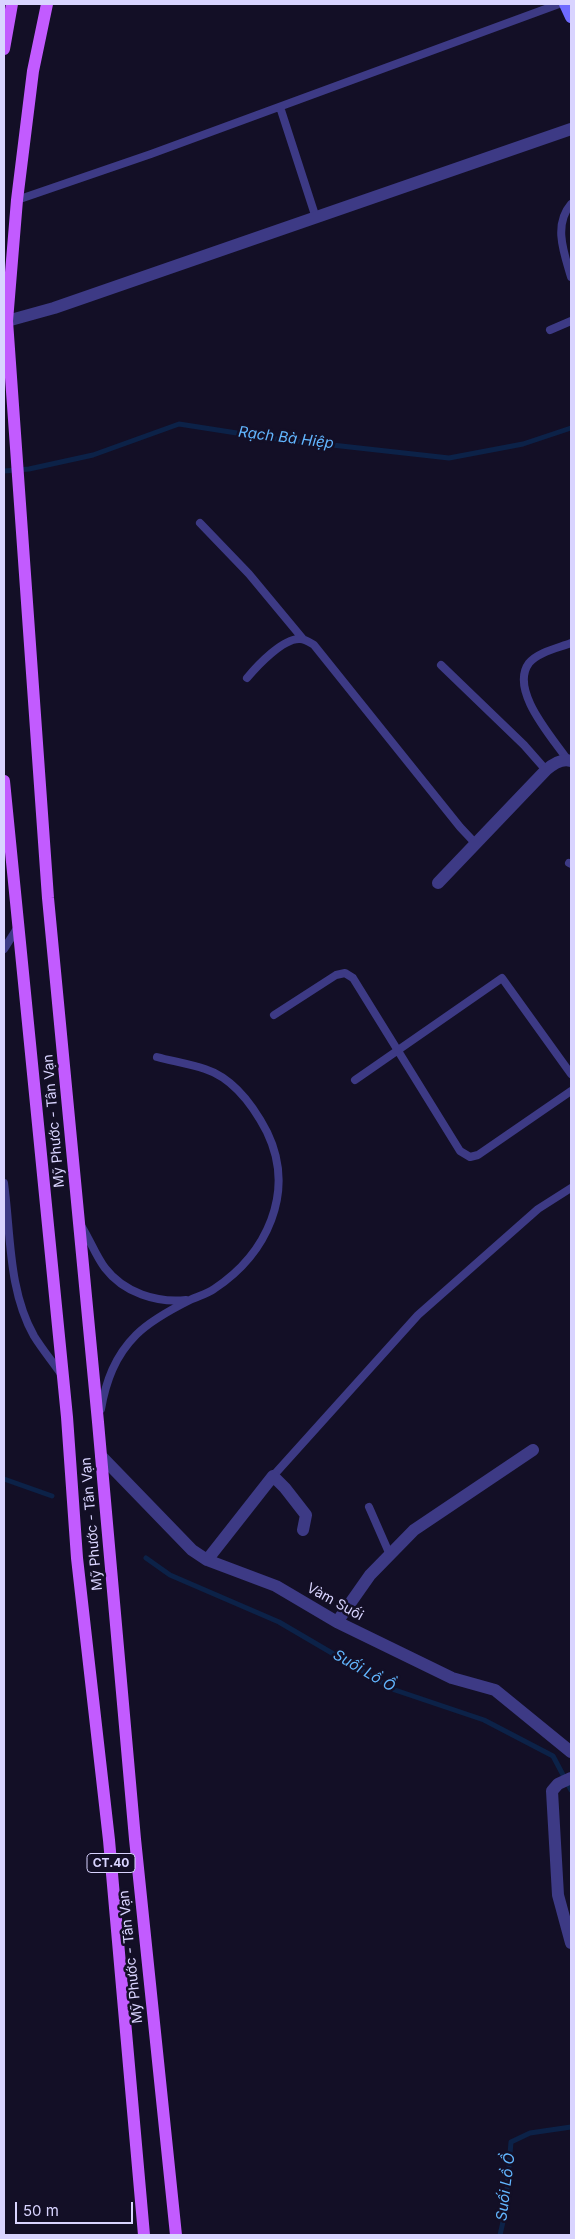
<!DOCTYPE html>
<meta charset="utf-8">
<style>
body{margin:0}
#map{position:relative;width:575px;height:2239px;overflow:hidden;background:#130f26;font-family:Inter,sans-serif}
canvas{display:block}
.frame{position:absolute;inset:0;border:5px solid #d9d4ff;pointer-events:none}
.scale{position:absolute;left:15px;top:2202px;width:118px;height:22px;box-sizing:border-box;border:2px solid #d9d4ff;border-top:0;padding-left:6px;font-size:15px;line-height:18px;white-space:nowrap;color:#d9d4ff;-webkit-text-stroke:4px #130f26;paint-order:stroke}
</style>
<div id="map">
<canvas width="575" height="2239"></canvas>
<div class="frame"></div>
<div class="scale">50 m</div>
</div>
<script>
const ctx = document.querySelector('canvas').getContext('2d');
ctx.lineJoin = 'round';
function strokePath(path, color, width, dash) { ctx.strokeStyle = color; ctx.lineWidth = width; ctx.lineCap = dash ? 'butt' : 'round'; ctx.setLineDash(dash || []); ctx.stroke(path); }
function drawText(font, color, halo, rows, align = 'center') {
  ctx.font = font + ' Inter,sans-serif'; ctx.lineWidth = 5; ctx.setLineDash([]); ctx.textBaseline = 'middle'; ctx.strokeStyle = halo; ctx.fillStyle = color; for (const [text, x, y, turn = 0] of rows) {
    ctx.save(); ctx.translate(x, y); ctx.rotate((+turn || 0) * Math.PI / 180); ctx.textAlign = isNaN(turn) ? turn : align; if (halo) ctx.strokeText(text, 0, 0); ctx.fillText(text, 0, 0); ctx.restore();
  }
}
const stream = new Path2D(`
 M 4,471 L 29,469 L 93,455 L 179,424 L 269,438 L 449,458 L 523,444 L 571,428
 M 4,1479 L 52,1496
 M 146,1558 L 170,1575 L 279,1622 L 395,1690 L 484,1720 L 553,1756 L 571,1790
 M 500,2235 L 505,2213 L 511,2142 L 530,2133 L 571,2127`);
const service = new Path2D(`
 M 280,107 L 316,218
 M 17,200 L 151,154 L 559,4
 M 571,204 C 553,225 564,253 571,277
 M 550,330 L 571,321
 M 200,523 L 249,574 L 303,639
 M 441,665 L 524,745 L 546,770
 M 247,678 C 257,666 283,638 300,639 C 305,639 309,642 314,645 L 460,827 L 475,843
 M 567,759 C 552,737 509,690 529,663 C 538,652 558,648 571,643
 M 569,863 L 571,864
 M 4,949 L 18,927
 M 274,1015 L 336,975 L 345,973 L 353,978 L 460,1151 L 470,1157 L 478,1155 L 571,1091
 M 355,1080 L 502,978 L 571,1074
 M 4,1183 C 11,1234 8,1290 34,1336 C 42,1349 52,1361 61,1374
 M 82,1227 C 90,1240 96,1256 105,1268 C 124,1293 157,1303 186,1300
 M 101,1409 C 106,1381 115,1356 136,1335 C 150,1321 172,1309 190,1300 C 198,1296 207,1294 214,1289 C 267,1254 296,1192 267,1132 C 254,1107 233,1078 205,1069 C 189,1064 172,1061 157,1057
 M 273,1476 L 418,1315 L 538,1209 L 571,1188
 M 369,1507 L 390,1555`);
const minor = new Path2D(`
 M 7,321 L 54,308 L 571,129
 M 438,883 L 546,770 C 553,764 562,758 571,761
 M 101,1456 L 192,1550 L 207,1560 L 276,1586 L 337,1622 L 452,1678 L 495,1690 L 571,1752
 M 207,1560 L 273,1476 L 285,1488 L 306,1515 L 303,1530
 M 337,1622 L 370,1575 L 414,1530 L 533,1450
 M 571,1778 L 558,1784 L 552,1791 L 558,1895 L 571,1943`);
const secondary = new Path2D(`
 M 565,4 L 571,17`);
const primary = new Path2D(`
 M 47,4 L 33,71 L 17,200 L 7,321 L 48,898 L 98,1422 L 135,1839 L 176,2235
 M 4,49 L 12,4
 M 4,781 L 67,1417 L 77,1558 L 109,1840 L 144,2235`);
const shields = [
 [111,1863,48]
];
const shieldNames = [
 ["CT.40",111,1863]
];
const streetNames = [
 ["Mỹ Phước - Tân Vạn",54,1121,-95],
 ["Mỹ Phước - Tân Vạn",92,1524,-95],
 ["Vàm Suối",335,1602,29],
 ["Mỹ Phước - Tân Vạn",131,1957,-96]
];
const waterNames = [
 ["Rạch Bà Hiệp",286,438,7],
 ["Suối Lồ Ồ",364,1671,30],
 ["Suối Lồ Ồ",506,2187,-83]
];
strokePath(stream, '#0c2248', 5);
strokePath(service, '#3d3a85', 8);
strokePath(minor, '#3d3a85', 12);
strokePath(secondary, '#6f6bff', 12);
strokePath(primary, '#c25bff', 12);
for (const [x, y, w] of shields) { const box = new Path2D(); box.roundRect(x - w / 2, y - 9.5, w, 19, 4); ctx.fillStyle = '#130f26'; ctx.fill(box); strokePath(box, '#d9d4ff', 1); }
drawText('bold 12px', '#d9d4ff', null, shieldNames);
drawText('14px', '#d9d4ff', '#130f26', streetNames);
drawText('italic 15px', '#62b6ff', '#130f26', waterNames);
</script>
